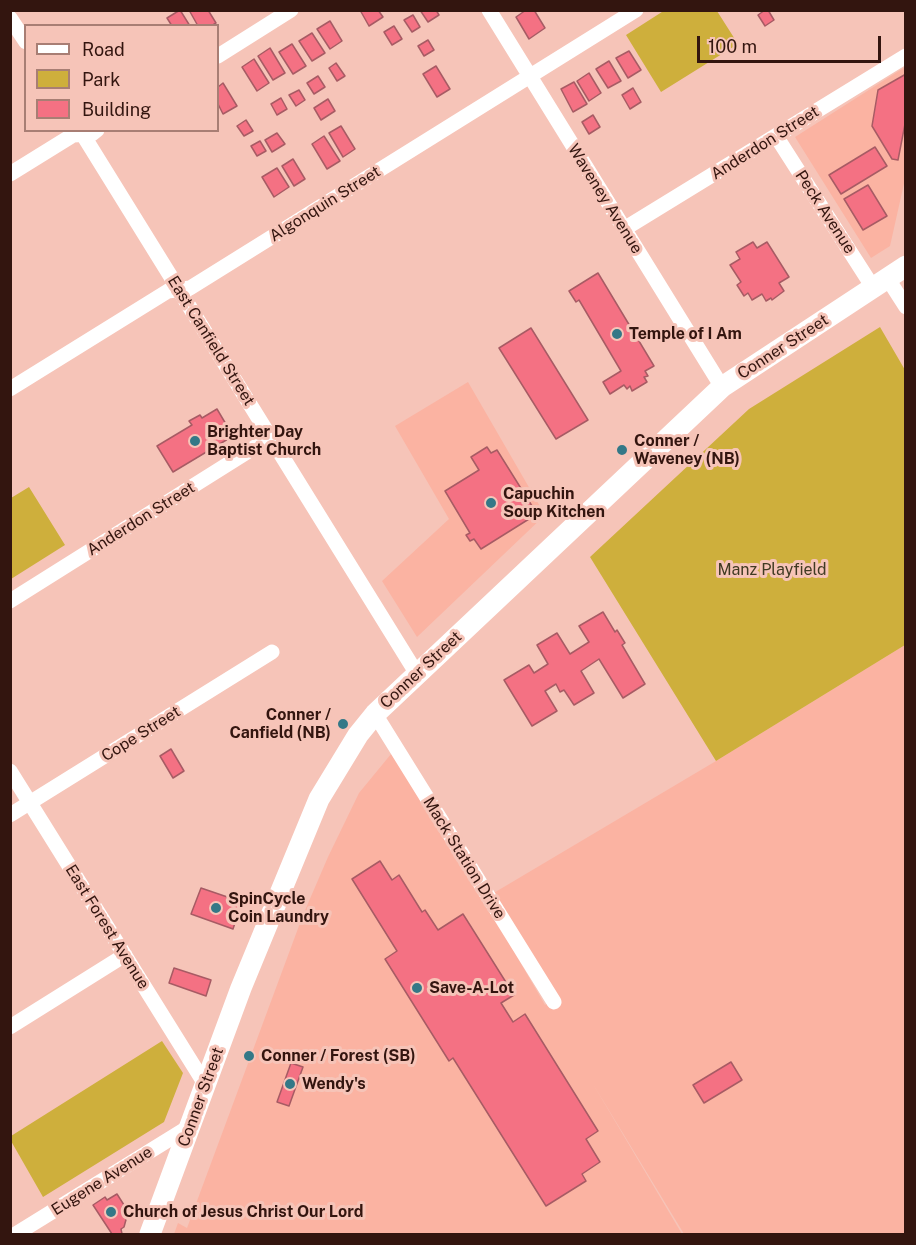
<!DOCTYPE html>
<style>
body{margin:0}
#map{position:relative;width:916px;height:1245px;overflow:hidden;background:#f6c4b8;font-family:"Public Sans",sans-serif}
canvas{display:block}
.frame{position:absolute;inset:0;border:12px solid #33150f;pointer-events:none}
.legend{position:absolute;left:24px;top:24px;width:195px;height:108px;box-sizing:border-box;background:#f6c4b8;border:2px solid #a87e74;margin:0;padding:8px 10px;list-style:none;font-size:18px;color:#33150f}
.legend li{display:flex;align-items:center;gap:12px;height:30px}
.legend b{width:30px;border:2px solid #a87e74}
.scale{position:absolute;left:697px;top:36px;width:184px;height:27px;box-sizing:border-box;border:3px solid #33150f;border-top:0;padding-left:8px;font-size:18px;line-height:21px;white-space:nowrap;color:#33150f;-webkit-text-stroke:4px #f6c4b8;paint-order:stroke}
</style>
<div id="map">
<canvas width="916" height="1245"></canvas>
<div class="frame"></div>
<ul class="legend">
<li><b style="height:8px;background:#fff"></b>Road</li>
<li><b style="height:16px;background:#ceaf3c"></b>Park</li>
<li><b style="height:16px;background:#f47183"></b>Building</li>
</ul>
<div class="scale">100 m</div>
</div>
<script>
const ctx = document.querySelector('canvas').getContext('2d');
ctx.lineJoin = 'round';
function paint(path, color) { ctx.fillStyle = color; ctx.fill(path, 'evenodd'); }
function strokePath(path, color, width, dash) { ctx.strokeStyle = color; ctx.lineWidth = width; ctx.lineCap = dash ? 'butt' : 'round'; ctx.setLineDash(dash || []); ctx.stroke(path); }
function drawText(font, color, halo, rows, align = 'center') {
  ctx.font = font + ' "Public Sans",sans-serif'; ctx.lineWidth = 6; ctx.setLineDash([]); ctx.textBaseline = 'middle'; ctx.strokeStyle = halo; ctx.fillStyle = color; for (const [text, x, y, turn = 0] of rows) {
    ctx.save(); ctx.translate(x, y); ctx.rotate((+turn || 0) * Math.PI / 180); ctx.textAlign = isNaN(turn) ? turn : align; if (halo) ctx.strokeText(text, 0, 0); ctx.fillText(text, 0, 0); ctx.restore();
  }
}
const built = new Path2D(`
 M 905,67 L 905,179 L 890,246 L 871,258 L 795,137 Z
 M 468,382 L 545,515 L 417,637 L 382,581 L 449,519 L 395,426 Z
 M 905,645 L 905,1234 L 684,1234 L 593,1084 L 682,1234 L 174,1234 L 178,1223 L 187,1228 L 303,915 L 328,857 L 359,793 L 396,748 L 545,1005 L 557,997 L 492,894 L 716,761 Z`);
const green = new Path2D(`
 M 665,10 L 717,11 L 738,44 L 661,92 L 626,35 Z
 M 880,327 L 905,370 L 905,645 L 716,761 L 590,557 L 749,409 Z
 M 29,487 L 65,545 L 11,579 L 11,498 Z
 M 162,1041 L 183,1073 L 164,1122 L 43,1197 L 11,1141 L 11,1136 Z`);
const building = new Path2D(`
 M 180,10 L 190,26 L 172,26 L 167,18 Z
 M 189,10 L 208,10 L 216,23 L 211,26 L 198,26 Z
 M 360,10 L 378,10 L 383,17 L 369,26 Z
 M 420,10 L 436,10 L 439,15 L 428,22 Z
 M 526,10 L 534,10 L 545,28 L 529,39 L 516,17 Z
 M 765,10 L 768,10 L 774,20 L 765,26 L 758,15 Z
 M 413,15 L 420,27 L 412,32 L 404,20 Z
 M 330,21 L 342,41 L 330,49 L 317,29 Z
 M 394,26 L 402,39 L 392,45 L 384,32 Z
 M 312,33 L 325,53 L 312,61 L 299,41 Z
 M 428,40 L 434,50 L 424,56 L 418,46 Z
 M 292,44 L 306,66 L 293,74 L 279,52 Z
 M 270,48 L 285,73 L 273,80 L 258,56 Z
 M 629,51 L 641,70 L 628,78 L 616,58 Z
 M 254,59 L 269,83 L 257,91 L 242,67 Z
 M 609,61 L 621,81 L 608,88 L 596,69 Z
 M 336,63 L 345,76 L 337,81 L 329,68 Z
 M 436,66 L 450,89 L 437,97 L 423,74 Z
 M 589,73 L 601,93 L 589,101 L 577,81 Z
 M 906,74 L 906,119 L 898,160 L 892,159 L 872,126 L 878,90 Z
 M 318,76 L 325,87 L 314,94 L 307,83 Z
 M 574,82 L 587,104 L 573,112 L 561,89 Z
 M 223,83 L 237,106 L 223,114 L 218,104 L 218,87 Z
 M 633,88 L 641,102 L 630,109 L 622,95 Z
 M 299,90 L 305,100 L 296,106 L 289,95 Z
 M 281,98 L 287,109 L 277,115 L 271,104 Z
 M 328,99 L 335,111 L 321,120 L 314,108 Z
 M 593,115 L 600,127 L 589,134 L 582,122 Z
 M 246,120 L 253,131 L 244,136 L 237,126 Z
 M 341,126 L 355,149 L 343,157 L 329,133 Z
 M 277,133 L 285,144 L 272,152 L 265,140 Z
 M 324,136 L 340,161 L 327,169 L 312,144 Z
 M 260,141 L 266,151 L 257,156 L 251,146 Z
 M 875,147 L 887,166 L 841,194 L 829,175 Z
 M 293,159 L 305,179 L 294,186 L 282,166 Z
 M 277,168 L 289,187 L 274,197 L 262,177 Z
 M 868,185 L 887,216 L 863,230 L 844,199 Z
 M 753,242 L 757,248 L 767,242 L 789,277 L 779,283 L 784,291 L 772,300 L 771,298 L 766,301 L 762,294 L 752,300 L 748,293 L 744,296 L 737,285 L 741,282 L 730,265 L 740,259 L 736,252 Z
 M 598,273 L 654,366 L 645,371 L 648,376 L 644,377 L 647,382 L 632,391 L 630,386 L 627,389 L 624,385 L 610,394 L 603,382 L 621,371 L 579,300 L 576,302 L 569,291 Z
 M 531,328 L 588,420 L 556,439 L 499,348 Z
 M 217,409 L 233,436 L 173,472 L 157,446 L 192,425 L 189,421 L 200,415 L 202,418 Z
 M 487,447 L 491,453 L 497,450 L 537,514 L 481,549 L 474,539 L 470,541 L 466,535 L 470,533 L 445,491 L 479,470 L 471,457 Z
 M 603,612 L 615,632 L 617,630 L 625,643 L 622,645 L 645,684 L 623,698 L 599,659 L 581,671 L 594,693 L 574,705 L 564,690 L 560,692 L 556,684 L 545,691 L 557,711 L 532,726 L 504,680 L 529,665 L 534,673 L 548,664 L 537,645 L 557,633 L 570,654 L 589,642 L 579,626 Z
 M 171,749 L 184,771 L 173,778 L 160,756 Z
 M 380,861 L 392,880 L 399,875 L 422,912 L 425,910 L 438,930 L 463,914 L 514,995 L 501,1003 L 513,1022 L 525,1014 L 598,1131 L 586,1139 L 600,1162 L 582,1174 L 586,1181 L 546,1206 L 453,1058 L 449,1061 L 385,959 L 397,951 L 352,879 Z
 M 201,888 L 242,902 L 233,929 L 191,914 Z
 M 174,968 L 211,980 L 206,996 L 169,983 Z
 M 731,1062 L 742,1080 L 704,1103 L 693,1085 Z
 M 291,1063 L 303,1067 L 289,1106 L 277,1102 Z
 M 117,1194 L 124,1205 L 122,1207 L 127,1216 L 124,1227 L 121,1229 L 122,1234 L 112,1234 L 93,1205 L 105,1197 L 107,1200 Z`);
const minor = new Path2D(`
 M 489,10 L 722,387
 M 10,18 L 26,42
 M 218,56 L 291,10
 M 80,130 L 417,674
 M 776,136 L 874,289
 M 10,174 L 73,135 L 92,134 L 97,130
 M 624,229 L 906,56
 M 888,279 L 906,307
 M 10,389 L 168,291 L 190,288 L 636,10
 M 10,601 L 271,437
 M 375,714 L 554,1002
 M 10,771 L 205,1084
 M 10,815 L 272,652
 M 10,1027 L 125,955
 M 16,1234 L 189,1127`);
const secondary = new Path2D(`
 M 150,1234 L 241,988 L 319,799 L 358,735 L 375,714 L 722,387 L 906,266`);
const markers = [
 [617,334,6,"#347887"],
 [195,441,6,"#347887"],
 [622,450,6,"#347887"],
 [491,503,6,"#347887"],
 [343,724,6,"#347887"],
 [216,908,6,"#347887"],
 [417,988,6,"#347887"],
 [249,1056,6,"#347887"],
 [290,1084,6,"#347887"],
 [111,1212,6,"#347887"]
];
const streetNames = [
 ["Anderdon Street",765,143,-32],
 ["Waveney Avenue",605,199,58],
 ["Algonquin Street",325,204,-32],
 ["Peck Avenue",825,212,57],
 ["East Canfield Street",211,341,58],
 ["Conner Street",783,347,-33],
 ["Anderdon Street",141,519,-32],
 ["Conner Street",421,670,-43],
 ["Cope Street",141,734,-32],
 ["Mack Station Drive",464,858,58],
 ["East Forest Avenue",107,927,58],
 ["Conner Street",201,1097,-70],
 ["Eugene Avenue",102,1181,-32]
];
const poiNames = [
 ["Temple of I Am",629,334],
 ["Brighter Day",207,432],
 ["Baptist Church",207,450],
 ["Conner /",634,441],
 ["Waveney (NB)",634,459],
 ["Capuchin",503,494],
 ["Soup Kitchen",503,512],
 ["Conner /",331,715,"right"],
 ["Canfield (NB)",331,733,"right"],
 ["SpinCycle",228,899],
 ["Coin Laundry",228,917],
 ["Save-A-Lot",429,988],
 ["Conner / Forest (SB)",261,1056],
 ["Wendy's",302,1084],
 ["Church of Jesus Christ Our Lord",123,1212]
];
const parkNames = [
 ["Manz Playfield",772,570]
];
paint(built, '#fbb3a2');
paint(green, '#ceaf3c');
paint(building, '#f47183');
strokePath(building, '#a75b64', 1.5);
strokePath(minor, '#fff', 15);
strokePath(secondary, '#fff', 21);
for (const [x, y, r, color] of markers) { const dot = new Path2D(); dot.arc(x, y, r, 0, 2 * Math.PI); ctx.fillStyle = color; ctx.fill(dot); strokePath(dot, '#f6c4b8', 2); }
drawText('16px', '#33150f', '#f6c4b8', streetNames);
drawText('bold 16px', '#33150f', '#f6c4b8', poiNames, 'left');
drawText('16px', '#403a22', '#f6c4b8', parkNames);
</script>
